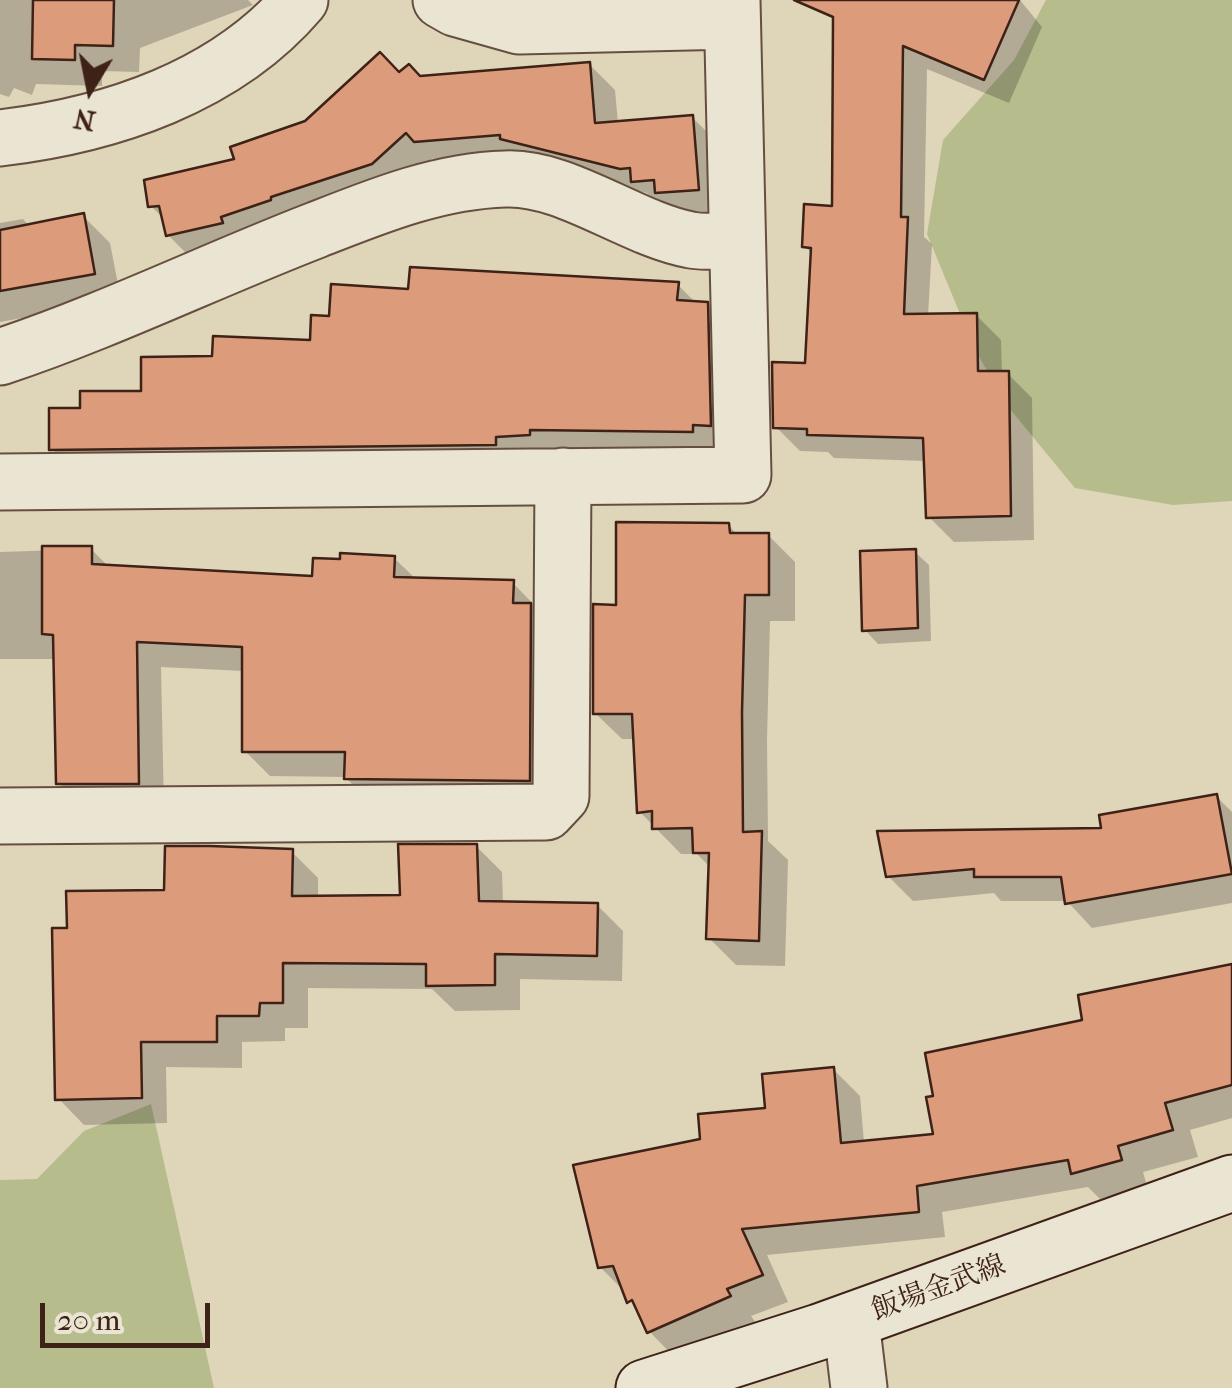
<!DOCTYPE html>
<meta charset="utf-8">
<style>
body{margin:0}
#map{position:relative;width:1232px;height:1388px;overflow:hidden;background:#dfd5b9;font-family:"IM FELL French Canon",serif}
canvas{display:block}
.north{position:absolute;left:40px;top:40px;width:100px;height:100px;-webkit-text-stroke:8px #eae4d2;paint-order:stroke;rotate:190deg;font-size:28px;font-weight:700;line-height:40px;text-align:center;color:#3f2217}
.north::after{content:'';display:block;margin:auto;width:35px;height:45px;background:#3f2217;clip-path:polygon(50% 0,100% 100%,50% 72%,0 100%)}
.scale{position:absolute;left:40px;top:1303px;width:170px;height:45px;box-sizing:border-box;border:5px solid #3f2217;border-top:0;padding-left:12px;font-size:30px;line-height:35px;white-space:nowrap;color:#3f2217;-webkit-text-stroke:8px #eae4d2;paint-order:stroke}
</style>
<div id="map">
<canvas width="1232" height="1388"></canvas>
<div class="north">N</div>
<div class="scale">20 m</div>
</div>
<script>
const ctx = document.querySelector('canvas').getContext('2d');
ctx.lineJoin = 'round';
function paint(path, color) { ctx.fillStyle = color; ctx.fill(path, 'evenodd'); }
function strokePath(path, color, width, dash) { ctx.strokeStyle = color; ctx.lineWidth = width; ctx.lineCap = dash ? 'butt' : 'round'; ctx.setLineDash(dash || []); ctx.stroke(path); }
function drawText(font, color, halo, rows, align = 'center') {
  ctx.font = font + ' "IM FELL French Canon","Noto Serif JP",serif'; ctx.lineWidth = 9; ctx.setLineDash([]); ctx.textBaseline = 'middle'; ctx.strokeStyle = halo; ctx.fillStyle = color; for (const [text, x, y, turn = 0] of rows) {
    ctx.save(); ctx.translate(x, y); ctx.rotate((+turn || 0) * Math.PI / 180); ctx.textAlign = isNaN(turn) ? turn : align; if (halo) ctx.strokeText(text, 0, 0); ctx.fillText(text, 0, 0); ctx.restore();
  }
}
const green = new Path2D(`
 M 1046,0 L 1232,0 L 1232,501 L 1173,505 L 1075,488 L 1009,408 L 975,350 L 927,234 L 943,140 L 1014,60 Z
 M 151,1104 L 214,1388 L 0,1388 L 0,1180 L 37,1179 L 84,1131 Z`);
const shadow = new Path2D(`
 M 0,0 L 248,0 L 253,5 L 140,48 L 139,72 L 102,71 L 102,86 L 36,84 L 32,95 L 14,88 L 9,97 L 0,94 Z
 M 833,0 L 1020,0 L 1042,27 L 1009,103 L 927,69 L 924,237 L 932,244 L 928,316 L 976,315 L 1001,340 L 1002,374 L 1008,374 L 1032,398 L 1034,540 L 954,542 L 929,517 L 927,461 L 834,458 L 828,452 L 800,451 L 776,427 L 807,366 L 814,255 L 804,246 L 835,208 Z
 M 589,64 L 615,90 L 618,123 L 692,117 L 718,143 L 724,215 L 684,218 L 660,207 L 647,193 L 529,165 L 443,168 L 433,158 L 399,189 L 194,261 L 168,235 L 165,220 L 151,206 L 400,75 L 421,79 Z
 M 83,216 L 110,243 L 121,300 L 0,322 L 0,223 L 23,219 L 30,227 Z
 M 678,285 L 697,304 L 707,304 L 733,330 L 718,450 L 78,475 L 52,449 L 82,410 L 143,394 L 215,358 L 312,342 L 331,318 L 410,292 Z
 M 728,525 L 738,535 L 768,535 L 795,562 L 795,621 L 770,621 L 767,740 L 768,841 L 788,860 L 785,966 L 736,965 L 709,938 L 711,868 L 697,854 L 681,854 L 639,811 L 636,739 L 622,739 L 595,713 L 618,607 Z
 M 91,549 L 110,568 L 315,579 L 394,558 L 417,580 L 513,583 L 538,609 L 555,806 L 372,804 L 345,777 L 270,776 L 244,750 L 244,671 L 161,667 L 164,809 L 85,809 L 59,783 L 56,659 L 0,659 L 0,552 Z
 M 915,552 L 929,565 L 931,641 L 878,644 L 865,630 Z
 M 1216,796 L 1232,812 L 1232,903 L 1092,928 L 1067,901 L 1001,901 L 994,893 L 913,901 L 888,876 L 1104,830 Z
 M 476,846 L 502,872 L 503,904 L 597,905 L 623,931 L 622,981 L 520,979 L 520,1010 L 455,1011 L 432,989 L 308,988 L 308,1028 L 285,1028 L 285,1041 L 242,1042 L 242,1068 L 166,1067 L 167,1123 L 84,1125 L 58,1098 L 70,930 L 167,892 L 292,852 L 318,878 L 318,898 L 403,898 Z
 M 1232,966 L 1232,1118 L 1190,1130 L 1198,1157 L 1143,1172 L 1147,1186 L 1100,1199 L 1088,1187 L 942,1212 L 945,1237 L 767,1255 L 788,1302 L 751,1316 L 756,1323 L 675,1358 L 649,1331 L 626,1293 L 600,1267 L 703,1141 L 768,1110 L 833,1069 L 860,1096 L 864,1143 L 936,1136 L 1085,1021 Z`);
const building = new Path2D(`
 M 33,0 L 114,0 L 113,46 L 75,45 L 75,60 L 32,59 Z
 M 794,0 L 1019,0 L 984,80 L 903,46 L 901,217 L 908,217 L 904,314 L 977,313 L 978,371 L 1009,371 L 1011,516 L 926,518 L 923,438 L 807,435 L 807,429 L 773,428 L 772,362 L 805,363 L 811,248 L 802,247 L 804,204 L 832,206 L 833,17 Z
 M 380,52 L 399,72 L 409,64 L 420,76 L 590,62 L 595,123 L 693,115 L 699,190 L 655,193 L 654,180 L 631,182 L 630,168 L 620,169 L 500,139 L 500,135 L 414,142 L 406,133 L 372,164 L 271,197 L 271,200 L 221,217 L 223,223 L 166,236 L 159,206 L 148,207 L 144,180 L 234,159 L 230,147 L 305,121 Z
 M 84,213 L 95,274 L 0,291 L 0,230 Z
 M 410,267 L 679,282 L 677,300 L 708,302 L 711,426 L 693,425 L 693,432 L 530,430 L 530,435 L 496,437 L 496,445 L 49,450 L 49,408 L 80,408 L 80,391 L 141,391 L 141,357 L 212,356 L 213,336 L 310,340 L 311,315 L 329,316 L 331,284 L 408,289 Z
 M 616,522 L 729,523 L 730,533 L 769,533 L 769,595 L 745,595 L 742,712 L 743,832 L 762,831 L 759,941 L 706,939 L 709,853 L 693,853 L 692,828 L 652,829 L 652,811 L 637,813 L 632,714 L 593,714 L 593,604 L 616,605 Z
 M 42,546 L 92,546 L 92,564 L 312,576 L 313,558 L 340,559 L 340,553 L 395,556 L 394,577 L 514,580 L 513,603 L 531,603 L 530,781 L 344,779 L 345,752 L 242,752 L 242,647 L 137,642 L 139,784 L 56,784 L 53,635 L 42,634 Z
 M 916,549 L 918,628 L 862,631 L 860,551 Z
 M 1217,794 L 1232,874 L 1065,904 L 1061,877 L 974,877 L 974,869 L 886,877 L 877,831 L 1101,828 L 1099,815 Z
 M 398,844 L 477,844 L 479,901 L 598,903 L 597,956 L 495,954 L 495,985 L 426,986 L 426,964 L 283,963 L 283,1003 L 260,1003 L 259,1016 L 217,1016 L 217,1042 L 141,1042 L 142,1098 L 55,1100 L 52,928 L 67,928 L 66,891 L 164,890 L 165,846 L 210,846 L 293,849 L 292,896 L 400,895 Z
 M 1232,964 L 1232,1085 L 1165,1103 L 1173,1130 L 1118,1146 L 1122,1160 L 1071,1174 L 1068,1160 L 917,1186 L 919,1212 L 742,1229 L 763,1275 L 727,1289 L 731,1296 L 647,1333 L 632,1300 L 627,1303 L 613,1266 L 598,1268 L 573,1165 L 700,1139 L 698,1114 L 765,1108 L 762,1074 L 834,1067 L 841,1143 L 933,1134 L 926,1097 L 933,1096 L 925,1053 L 1082,1020 L 1078,995 Z`);
const street = new Path2D(`
 M 441,0 L 455,8 L 519,26 L 732,21
 M 0,138 C 110,125 226,87 300,0
 M 0,357 C 108,321 210,271 316,230 C 377,206 438,181 505,179 C 565,176 631,229 691,240 C 705,243 722,240 736,240
 M 0,482 L 743,475 L 732,0
 M 0,816 L 546,812 L 561,796 L 563,476
 M 851,1321 L 859,1388`);
const secondary = new Path2D(`
 M 644,1388 L 819,1332 L 1232,1183`);
const streetNames = [
 ["飯場金武線",939,1289,-20]
];
paint(green, '#b6bc8c');
paint(shadow, '#0003');
paint(building, '#dc9c7c');
strokePath(building, '#3f2217', 2.5);
strokePath(street, '#674f40', 59);
strokePath(secondary, '#3f2217', 59);
strokePath(street, '#eae4d2', 55);
strokePath(secondary, '#eae4d2', 55);
drawText('28px', '#3f2217', '#eae4d2', streetNames);
</script>
